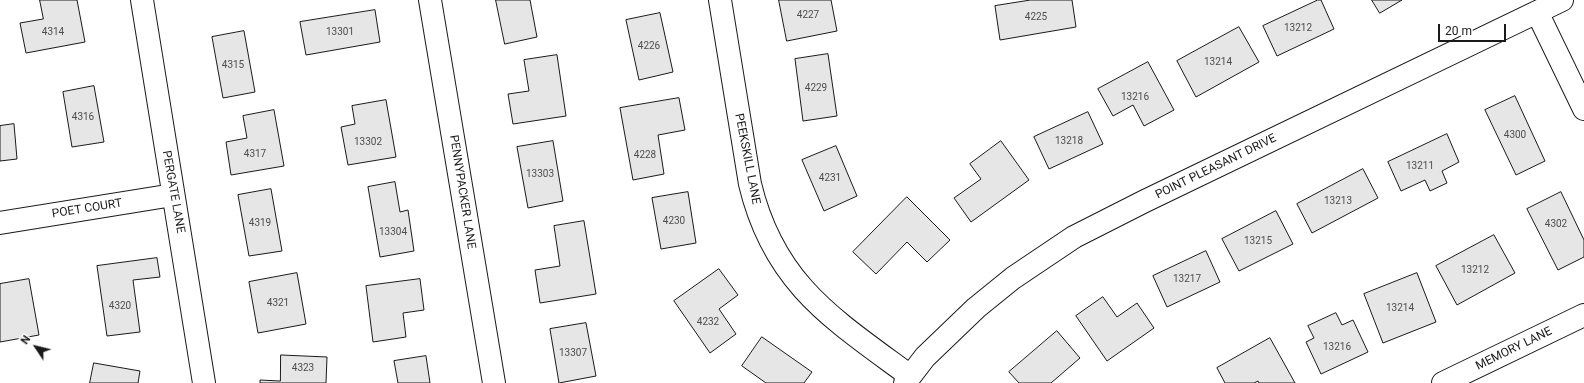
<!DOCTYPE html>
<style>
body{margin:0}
#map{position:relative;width:1584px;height:383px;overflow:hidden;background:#fff;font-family:Roboto,sans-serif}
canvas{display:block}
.north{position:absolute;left:16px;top:327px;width:40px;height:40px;-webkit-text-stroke:3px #fff;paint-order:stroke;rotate:305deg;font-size:11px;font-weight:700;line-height:16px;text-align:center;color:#1a1a1a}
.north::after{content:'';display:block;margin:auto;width:14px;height:18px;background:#1a1a1a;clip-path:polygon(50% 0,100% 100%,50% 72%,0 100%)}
.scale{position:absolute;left:1438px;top:24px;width:68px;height:18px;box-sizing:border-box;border:2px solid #1a1a1a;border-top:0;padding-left:5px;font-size:12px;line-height:14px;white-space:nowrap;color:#1a1a1a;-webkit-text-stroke:3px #fff;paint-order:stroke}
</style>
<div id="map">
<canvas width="1584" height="383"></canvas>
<div class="north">N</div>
<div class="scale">20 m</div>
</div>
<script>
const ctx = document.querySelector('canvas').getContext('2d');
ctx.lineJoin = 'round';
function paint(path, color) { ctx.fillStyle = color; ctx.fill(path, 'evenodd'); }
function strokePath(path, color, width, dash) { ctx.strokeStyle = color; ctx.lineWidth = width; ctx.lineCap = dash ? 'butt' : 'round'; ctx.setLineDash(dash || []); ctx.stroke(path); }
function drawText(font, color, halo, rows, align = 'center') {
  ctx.font = font + ' Roboto,sans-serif'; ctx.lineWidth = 3; ctx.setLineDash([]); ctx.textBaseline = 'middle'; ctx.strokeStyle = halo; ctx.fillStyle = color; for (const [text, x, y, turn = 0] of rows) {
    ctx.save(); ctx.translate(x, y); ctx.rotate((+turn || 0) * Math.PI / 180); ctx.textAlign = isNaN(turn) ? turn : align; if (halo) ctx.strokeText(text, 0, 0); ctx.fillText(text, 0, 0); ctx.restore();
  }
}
const building = new Path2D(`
 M 40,0 L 77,0 L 85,42 L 26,53 L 20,23 L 43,19 Z
 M 496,0 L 530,0 L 537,37 L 505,44 Z
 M 779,0 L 831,0 L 837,31 L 787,41 Z
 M 1031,0 L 1072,0 L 1076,27 L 1000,40 L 995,6 Z
 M 1318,0 L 1321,0 L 1334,29 L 1277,56 L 1263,26 Z
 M 1372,0 L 1402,0 L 1380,13 Z
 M 375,10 L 380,42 L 306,55 L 300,22 Z
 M 660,13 L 673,72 L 639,80 L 626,20 Z
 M 1239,27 L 1259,62 L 1196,97 L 1177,61 Z
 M 244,31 L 255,92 L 223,98 L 212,37 Z
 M 828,54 L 837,116 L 803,121 L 795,59 Z
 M 557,55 L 566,116 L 513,124 L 508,94 L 529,91 L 524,60 Z
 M 1148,62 L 1174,110 L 1144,126 L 1133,105 L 1113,116 L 1098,89 Z
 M 94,86 L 104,142 L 72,147 L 63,92 Z
 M 1515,96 L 1545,161 L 1516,175 L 1485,110 Z
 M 679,98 L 685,130 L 658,135 L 664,174 L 633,180 L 620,108 Z
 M 386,100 L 396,157 L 348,165 L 341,127 L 355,124 L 352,106 Z
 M 274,110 L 284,166 L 231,175 L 226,142 L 247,138 L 243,116 Z
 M 1088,112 L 1103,144 L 1049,169 L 1034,137 Z
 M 14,124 L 17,159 L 0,161 L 0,126 Z
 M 1447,134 L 1459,162 L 1442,171 L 1447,183 L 1430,191 L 1425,180 L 1401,191 L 1388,162 Z
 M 553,141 L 563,201 L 528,208 L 517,147 Z
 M 1001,141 L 1029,180 L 971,222 L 954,198 L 981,179 L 970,164 Z
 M 836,146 L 857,196 L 824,211 L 802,160 Z
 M 1363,169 L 1378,198 L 1312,233 L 1297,204 Z
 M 395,182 L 400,212 L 408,210 L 414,251 L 380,257 L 368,187 Z
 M 271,189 L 282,251 L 249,256 L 238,195 Z
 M 688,192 L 696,243 L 661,249 L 652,198 Z
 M 1561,192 L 1584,240 L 1584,257 L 1558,270 L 1527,209 Z
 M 907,197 L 950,240 L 927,262 L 907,242 L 876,274 L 853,252 Z
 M 1276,211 L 1293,244 L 1239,271 L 1222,239 Z
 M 584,221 L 596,294 L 540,303 L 535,270 L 560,266 L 554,226 Z
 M 1494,235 L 1515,273 L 1457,305 L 1436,266 Z
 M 1206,251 L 1220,282 L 1167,307 L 1153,276 Z
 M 157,258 L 160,277 L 133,280 L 140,332 L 107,336 L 97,266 Z
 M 719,269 L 738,295 L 719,309 L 736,334 L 710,353 L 674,301 Z
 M 297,273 L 306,324 L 258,333 L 249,282 Z
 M 1417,273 L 1436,322 L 1383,343 L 1364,294 Z
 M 29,279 L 39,335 L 0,342 L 0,284 Z
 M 420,279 L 424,310 L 403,313 L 406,337 L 373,342 L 366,286 Z
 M 1103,297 L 1117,317 L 1137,303 L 1154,328 L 1107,361 L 1076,316 Z
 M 1336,313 L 1342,325 L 1353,320 L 1368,352 L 1321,374 L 1306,342 L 1314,338 L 1308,326 Z
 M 586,323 L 596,376 L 559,383 L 550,329 Z
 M 1057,331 L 1080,358 L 1051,383 L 1019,383 L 1009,372 Z
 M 762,337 L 812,372 L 804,383 L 766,383 L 742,366 Z
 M 1270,338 L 1295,383 L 1259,383 L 1258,381 L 1254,383 L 1225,383 L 1217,368 Z
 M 281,355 L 327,357 L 326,383 L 260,383 L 260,380 L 280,381 Z
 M 426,356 L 430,383 L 398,383 L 394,361 Z
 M 94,363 L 140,371 L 138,383 L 90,383 Z`);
const minor = new Path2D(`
 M 142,0 L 204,383
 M 430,0 L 494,383
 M 720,0 L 750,184 C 774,284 833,319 910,376
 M 1537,12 L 1584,109
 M 0,223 L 173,195
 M 905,383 L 925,357 L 976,308 L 1013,278 L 1074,237 L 1145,201 L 1562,0
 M 1443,383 L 1584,315`);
const numberNames = [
 ["4227",808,15],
 ["4225",1036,17],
 ["13212",1298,28],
 ["4314",53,32],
 ["13301",340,32],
 ["4226",649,46],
 ["13214",1218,62],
 ["4315",233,65],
 ["4229",816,88],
 ["13216",1135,97],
 ["4316",83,117],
 ["4300",1515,135],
 ["13218",1069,141],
 ["13302",368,142],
 ["4317",255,154],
 ["4228",645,155],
 ["13211",1420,166],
 ["13303",540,174],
 ["4231",830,178],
 ["13213",1338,201],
 ["4230",674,221],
 ["4319",260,223],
 ["4302",1556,224],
 ["13304",393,232],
 ["13215",1258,241],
 ["13212",1475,270],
 ["13217",1187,279],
 ["4321",278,303],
 ["4320",120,306],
 ["13214",1400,308],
 ["4232",708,322],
 ["13216",1337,347],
 ["13307",573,353],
 ["4323",303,368]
];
const streetNames = [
 ["PEEKSKILL LANE",747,159,79],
 ["POINT PLEASANT DRIVE",1216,167,-26],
 ["PERGATE LANE",173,192,80],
 ["PENNYPACKER LANE",462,192,81],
 ["POET COURT",87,209,-9],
 ["MEMORY LANE",1514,349,-26]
];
paint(building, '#e6e6e6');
strokePath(building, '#1a1a1a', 1);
strokePath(minor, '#1a1a1a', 24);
strokePath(minor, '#fff', 22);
drawText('10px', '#4d4d4d', null, numberNames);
drawText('12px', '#1a1a1a', '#fff', streetNames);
</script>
